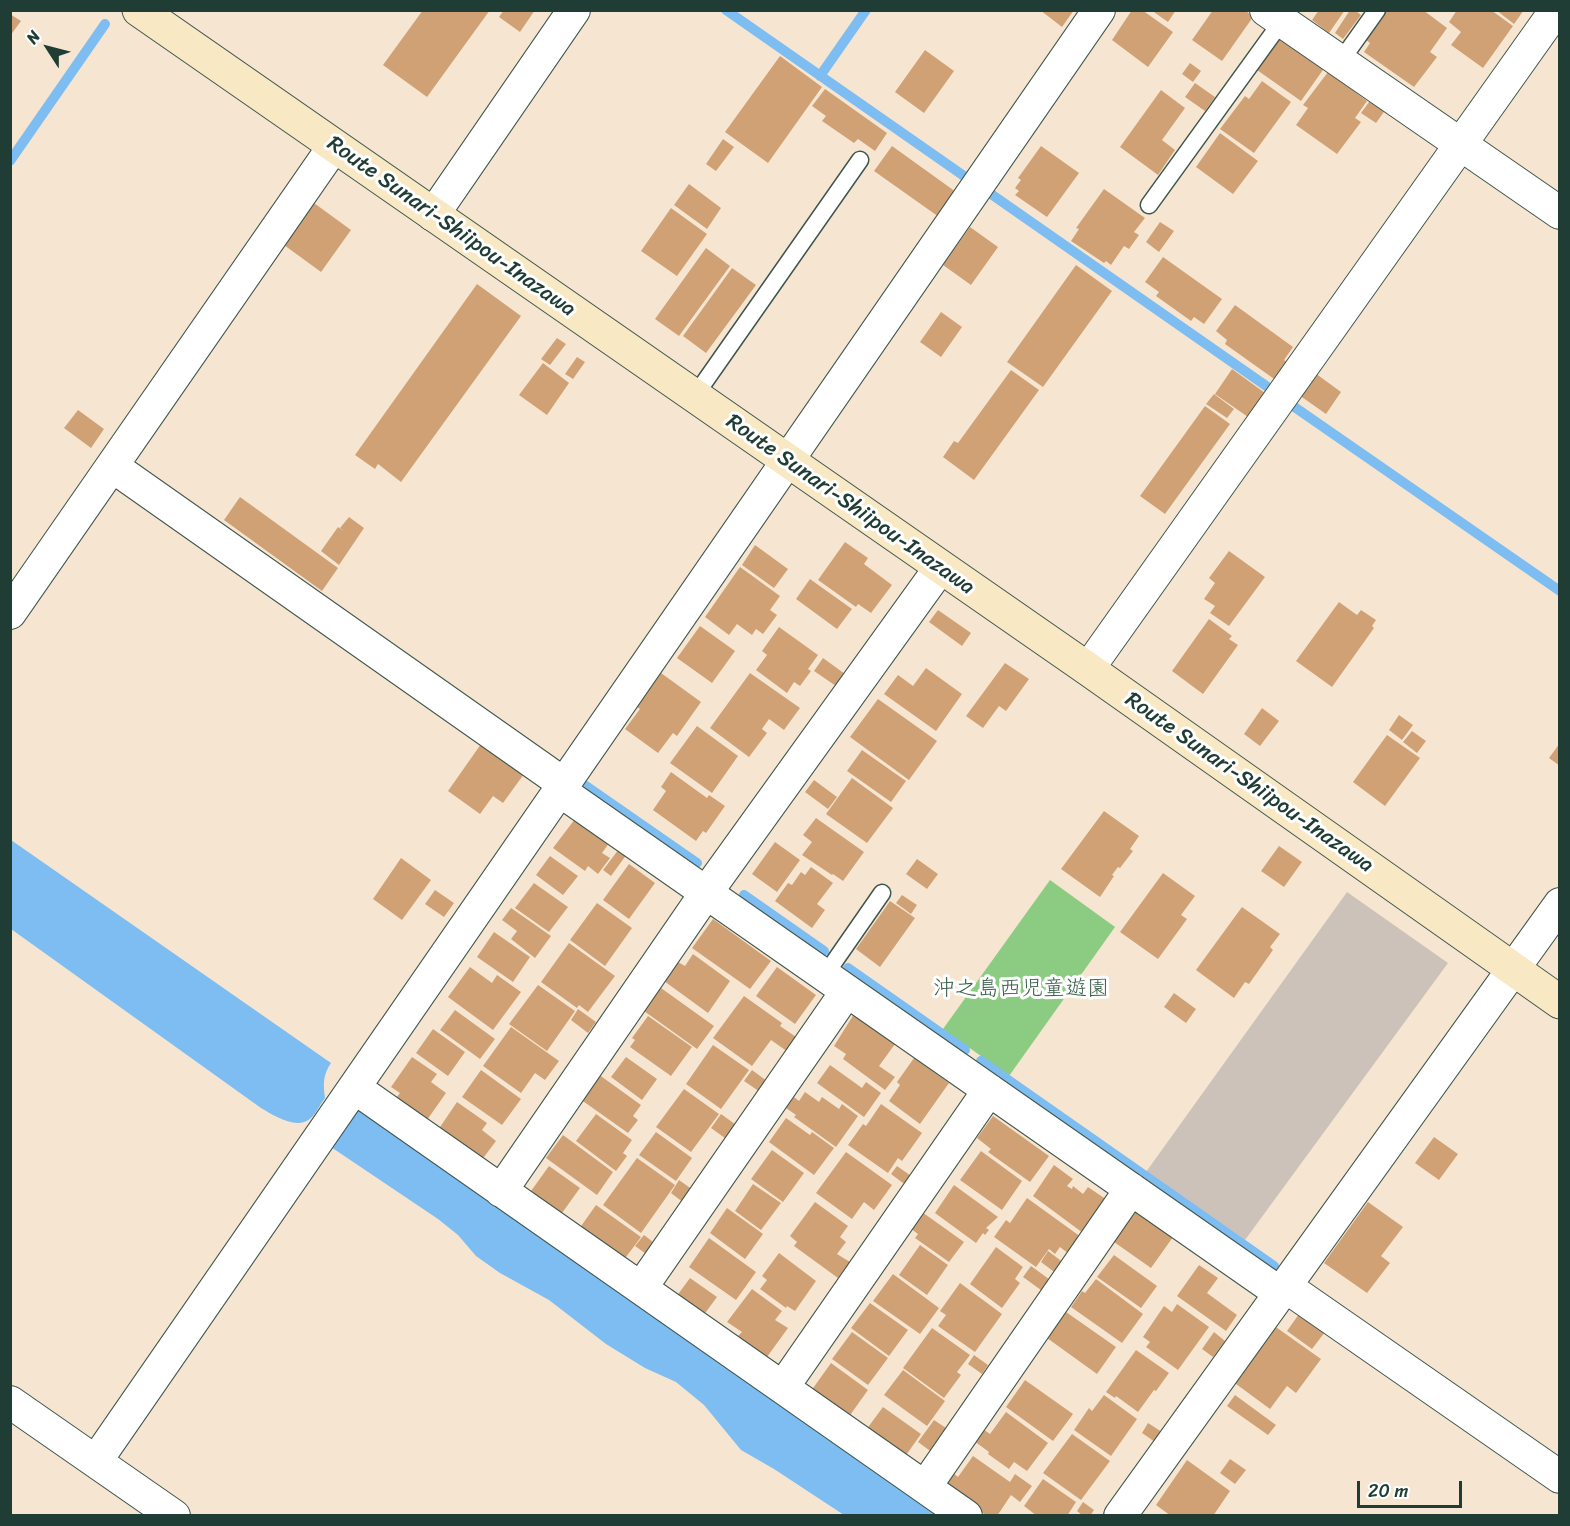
<!DOCTYPE html>
<meta charset="utf-8">
<style>
body{margin:0}
#map{position:relative;width:1570px;height:1526px;overflow:hidden;background:#f6e6d1;font-family:Sriracha,sans-serif}
canvas{display:block}
.frame{position:absolute;inset:0;border:12px solid #1f3d34;pointer-events:none}
.north{position:absolute;left:18px;top:18px;width:60px;height:60px;-webkit-text-stroke:4px #fff;paint-order:stroke;rotate:306deg;font-size:16px;font-weight:700;line-height:24px;text-align:center;color:#1f3d34}
.north::after{content:'';display:block;margin:auto;width:21px;height:27px;background:#1f3d34;clip-path:polygon(50% 0,100% 100%,50% 72%,0 100%)}
.scale{position:absolute;left:1357px;top:1481px;width:105px;height:27px;box-sizing:border-box;border:3px solid #1f3d34;border-top:0;padding-left:8px;font-size:18px;line-height:21px;white-space:nowrap;color:#1f3d34;-webkit-text-stroke:4px #fff;paint-order:stroke}
</style>
<div id="map">
<canvas width="1570" height="1526"></canvas>
<div class="frame"></div>
<div class="north">N</div>
<div class="scale">20 m</div>
</div>
<script>
const ctx = document.querySelector('canvas').getContext('2d');
ctx.lineJoin = 'round';
function paint(path, color) { ctx.fillStyle = color; ctx.fill(path, 'evenodd'); }
function strokePath(path, color, width, dash) { ctx.strokeStyle = color; ctx.lineWidth = width; ctx.lineCap = dash ? 'butt' : 'round'; ctx.setLineDash(dash || []); ctx.stroke(path); }
function drawText(font, color, halo, rows, align = 'center') {
  ctx.font = font + ' Sriracha,"Klee One",sans-serif'; ctx.lineWidth = 6; ctx.setLineDash([]); ctx.textBaseline = 'middle'; ctx.strokeStyle = halo; ctx.fillStyle = color; for (const [text, x, y, turn = 0] of rows) {
    ctx.save(); ctx.translate(x, y); ctx.rotate((+turn || 0) * Math.PI / 180); ctx.textAlign = isNaN(turn) ? turn : align; if (halo) ctx.strokeText(text, 0, 0); ctx.fillText(text, 0, 0); ctx.restore();
  }
}
const industrial = new Path2D(`
 M 1347,892 L 1448,963 L 1245,1240 L 1146,1172 Z`);
const green = new Path2D(`
 M 1050,880 L 1115,927 L 1009,1076 L 943,1029 Z`);
const water = new Path2D(`
 M 11,840 L 331,1063 C 323,1075 323,1083 325,1098 C 320,1104 316,1114 311,1118 C 297,1131 273,1115 261,1108 L 11,929 Z
 M 352,1103 L 949,1515 L 844,1515 L 774,1469 L 741,1450 L 704,1405 L 676,1382 L 645,1368 L 606,1344 L 549,1300 L 500,1273 L 476,1256 L 458,1235 L 438,1219 L 325,1143 Z`);
const stream = new Path2D(`
 M 726,10 L 964,176
 M 820,76 L 866,10
 M 10,161 L 105,24
 M 991,194 L 1272,390
 M 1293,406 L 1560,591
 M 586,786 L 697,863
 M 744,895 L 824,951
 M 848,968 L 965,1050
 M 981,1061 L 1274,1266`);
const building = new Path2D(`
 M 423,10 L 490,10 L 427,97 L 383,65 Z
 M 504,10 L 535,10 L 520,32 L 499,17 Z
 M 1040,10 L 1074,10 L 1062,27 Z
 M 1132,10 L 1142,10 L 1173,32 L 1148,67 L 1112,40 Z
 M 1151,10 L 1176,10 L 1168,22 Z
 M 1213,10 L 1245,10 L 1253,17 L 1222,61 L 1192,40 Z
 M 1319,10 L 1345,10 L 1329,33 L 1312,20 Z
 M 1350,10 L 1355,10 L 1361,15 L 1343,39 L 1335,33 Z
 M 1387,10 L 1423,10 L 1447,28 L 1430,52 L 1437,57 L 1414,87 L 1364,52 L 1370,43 L 1366,40 Z
 M 1457,10 L 1491,10 L 1513,26 L 1483,68 L 1451,45 L 1461,32 L 1449,22 Z
 M 1496,10 L 1524,10 L 1514,24 Z
 M 10,14 L 21,21 L 10,36 Z
 M 1281,36 L 1325,67 L 1301,101 L 1257,70 Z
 M 925,50 L 954,71 L 924,113 L 895,92 Z
 M 780,56 L 822,87 L 768,163 L 725,132 Z
 M 1190,63 L 1201,71 L 1193,82 L 1182,74 Z
 M 1328,72 L 1367,101 L 1355,118 L 1361,122 L 1337,154 L 1296,125 L 1308,108 L 1303,105 Z
 M 1262,81 L 1291,102 L 1254,153 L 1220,129 L 1245,96 L 1249,99 Z
 M 1195,83 L 1215,97 L 1205,111 L 1185,97 Z
 M 825,89 L 887,133 L 875,151 L 858,139 L 854,143 L 822,121 L 826,116 L 812,106 Z
 M 1161,90 L 1185,108 L 1162,140 L 1175,150 L 1158,175 L 1120,147 Z
 M 1372,98 L 1386,109 L 1376,123 L 1361,113 Z
 M 1220,133 L 1258,161 L 1233,194 L 1196,167 Z
 M 723,139 L 734,147 L 716,171 L 706,164 Z
 M 892,146 L 956,192 L 939,217 L 874,171 Z
 M 1041,146 L 1079,173 L 1047,217 L 1015,195 L 1019,191 L 1015,188 L 1021,180 L 1018,178 Z
 M 689,184 L 721,208 L 707,229 L 674,205 Z
 M 1104,189 L 1145,218 L 1134,232 L 1139,235 L 1129,249 L 1124,246 L 1111,265 L 1106,261 L 1104,263 L 1071,241 L 1079,229 L 1076,228 Z
 M 314,203 L 351,230 L 321,272 L 284,245 Z
 M 671,208 L 707,234 L 677,276 L 641,251 Z
 M 1160,222 L 1174,231 L 1159,252 L 1146,242 Z
 M 970,227 L 998,247 L 971,285 L 943,265 Z
 M 706,248 L 730,266 L 679,336 L 655,319 Z
 M 1163,257 L 1222,299 L 1204,324 L 1194,317 L 1191,321 L 1156,296 L 1159,292 L 1145,282 Z
 M 1076,265 L 1112,291 L 1043,387 L 1007,362 Z
 M 732,268 L 756,285 L 706,353 L 683,336 Z
 M 477,284 L 521,316 L 401,482 L 378,464 L 375,469 L 355,455 Z
 M 1235,305 L 1293,347 L 1284,360 L 1290,364 L 1277,381 L 1225,344 L 1227,340 L 1216,331 Z
 M 941,312 L 962,327 L 941,357 L 920,342 Z
 M 557,338 L 566,344 L 550,365 L 541,359 Z
 M 577,357 L 585,362 L 573,379 L 565,374 Z
 M 543,363 L 569,383 L 547,415 L 519,395 Z
 M 1232,369 L 1265,393 L 1248,417 L 1215,394 Z
 M 1011,370 L 1039,390 L 974,480 L 943,457 L 954,441 L 958,443 Z
 M 1315,373 L 1341,392 L 1326,414 L 1299,395 Z
 M 1214,394 L 1234,409 L 1227,418 L 1206,404 Z
 M 1205,406 L 1230,424 L 1165,514 L 1140,496 Z
 M 78,410 L 104,429 L 91,448 L 64,428 Z
 M 240,497 L 338,568 L 322,591 L 224,520 Z
 M 349,517 L 364,528 L 339,565 L 321,551 L 338,527 L 345,532 L 340,528 Z
 M 845,542 L 868,558 L 864,564 L 892,585 L 871,613 L 858,604 L 856,607 L 818,580 Z
 M 755,545 L 788,569 L 774,588 L 742,565 Z
 M 1229,551 L 1265,577 L 1229,626 L 1210,613 L 1215,606 L 1204,599 L 1215,583 L 1209,578 Z
 M 740,567 L 780,596 L 770,610 L 777,615 L 763,634 L 756,629 L 752,635 L 737,624 L 729,635 L 705,617 Z
 M 810,579 L 852,609 L 837,629 L 796,599 Z
 M 1339,602 L 1357,615 L 1361,610 L 1376,620 L 1372,626 L 1374,628 L 1332,687 L 1296,661 Z
 M 938,610 L 971,633 L 962,646 L 929,622 Z
 M 1209,619 L 1232,636 L 1229,639 L 1238,645 L 1203,694 L 1172,671 Z
 M 700,626 L 735,651 L 712,683 L 677,658 Z
 M 779,627 L 818,655 L 808,669 L 811,671 L 800,686 L 794,682 L 787,693 L 756,670 L 767,655 L 762,651 Z
 M 823,658 L 845,674 L 836,686 L 814,671 Z
 M 1005,663 L 1029,679 L 1006,711 L 999,706 L 983,728 L 966,716 Z
 M 926,668 L 962,694 L 936,731 L 884,694 L 898,675 L 913,686 Z
 M 661,673 L 701,702 L 677,736 L 673,733 L 658,753 L 625,729 L 640,709 L 637,707 Z
 M 750,673 L 800,708 L 784,730 L 769,719 L 762,729 L 767,733 L 749,757 L 710,728 Z
 M 878,699 L 937,741 L 909,780 L 850,737 Z
 M 1262,708 L 1279,721 L 1260,746 L 1244,734 Z
 M 1399,715 L 1413,725 L 1402,740 L 1389,730 Z
 M 697,726 L 738,756 L 712,793 L 670,763 Z
 M 1412,731 L 1426,741 L 1417,753 L 1403,742 Z
 M 1387,735 L 1420,758 L 1385,806 L 1353,782 Z
 M 1560,743 L 1560,766 L 1549,758 Z
 M 481,744 L 524,774 L 503,803 L 493,796 L 480,814 L 448,791 Z
 M 862,750 L 906,781 L 891,802 L 847,771 Z
 M 671,772 L 707,798 L 709,795 L 725,806 L 706,833 L 703,831 L 696,841 L 653,810 L 666,791 L 661,787 Z
 M 852,778 L 893,808 L 867,843 L 826,814 Z
 M 814,780 L 837,797 L 828,809 L 805,792 Z
 M 1104,811 L 1139,836 L 1130,849 L 1133,851 L 1120,868 L 1118,867 L 1112,875 L 1114,876 L 1100,897 L 1061,869 Z
 M 816,818 L 864,852 L 843,881 L 833,874 L 832,875 L 802,855 L 812,842 L 803,835 Z
 M 575,819 L 609,843 L 602,853 L 610,858 L 598,874 L 588,866 L 585,871 L 553,848 Z
 M 775,842 L 800,860 L 777,892 L 752,874 Z
 M 1279,846 L 1302,862 L 1284,887 L 1261,871 Z
 M 619,849 L 627,854 L 611,876 L 603,870 Z
 M 550,856 L 578,876 L 563,895 L 536,875 Z
 M 401,858 L 431,880 L 402,920 L 373,899 Z
 M 917,859 L 938,874 L 927,889 L 906,874 Z
 M 629,864 L 655,883 L 629,919 L 603,900 Z
 M 811,867 L 833,883 L 817,904 L 825,910 L 812,928 L 775,901 L 788,883 L 792,885 L 801,872 L 805,875 Z
 M 1163,873 L 1195,896 L 1181,915 L 1187,919 L 1158,959 L 1120,932 Z
 M 534,883 L 568,907 L 549,932 L 515,908 Z
 M 435,890 L 454,903 L 444,917 L 425,904 Z
 M 902,895 L 917,905 L 911,914 L 896,903 Z
 M 890,901 L 915,918 L 880,967 L 856,949 Z
 M 597,903 L 632,928 L 605,966 L 570,940 Z
 M 1242,907 L 1280,934 L 1270,947 L 1273,950 L 1249,984 L 1245,982 L 1234,998 L 1196,970 Z
 M 511,908 L 551,936 L 535,958 L 511,939 L 517,931 L 502,920 Z
 M 713,919 L 771,961 L 750,989 L 692,948 Z
 M 494,932 L 530,957 L 513,982 L 477,957 Z
 M 569,943 L 615,976 L 588,1012 L 579,1005 L 577,1008 L 541,982 Z
 M 693,954 L 730,981 L 708,1013 L 664,981 L 678,962 L 685,966 Z
 M 470,967 L 492,983 L 497,975 L 521,992 L 493,1030 L 448,997 Z
 M 777,967 L 816,995 L 795,1024 L 756,996 Z
 M 538,985 L 575,1011 L 547,1051 L 509,1024 Z
 M 661,988 L 714,1026 L 697,1049 L 644,1011 Z
 M 1174,993 L 1196,1009 L 1186,1023 L 1164,1007 Z
 M 744,996 L 782,1023 L 780,1026 L 799,1039 L 788,1052 L 771,1040 L 752,1066 L 713,1038 Z
 M 578,1009 L 596,1022 L 588,1033 L 571,1020 Z
 M 455,1010 L 495,1039 L 480,1059 L 440,1030 Z
 M 854,1014 L 895,1044 L 879,1066 L 895,1077 L 885,1090 L 843,1059 L 846,1054 L 834,1046 Z
 M 648,1016 L 692,1047 L 671,1076 L 630,1047 L 635,1040 L 632,1038 Z
 M 511,1027 L 559,1061 L 545,1080 L 535,1073 L 521,1093 L 483,1066 Z
 M 433,1029 L 465,1052 L 448,1076 L 416,1053 Z
 M 713,1045 L 749,1070 L 721,1109 L 686,1084 Z
 M 412,1057 L 437,1074 L 431,1082 L 446,1093 L 427,1120 L 396,1098 L 400,1093 L 391,1087 Z
 M 626,1057 L 657,1079 L 642,1100 L 611,1077 Z
 M 914,1058 L 949,1083 L 920,1124 L 889,1101 L 900,1085 L 897,1082 Z
 M 830,1065 L 862,1088 L 866,1082 L 881,1093 L 864,1117 L 817,1083 Z
 M 481,1070 L 521,1099 L 502,1125 L 462,1097 Z
 M 752,1070 L 771,1084 L 763,1094 L 744,1081 Z
 M 598,1074 L 641,1105 L 633,1116 L 638,1120 L 628,1133 L 580,1099 Z
 M 684,1089 L 719,1114 L 691,1152 L 656,1127 Z
 M 805,1092 L 819,1102 L 822,1097 L 839,1109 L 842,1104 L 858,1116 L 836,1147 L 794,1117 L 796,1115 L 786,1108 L 794,1097 L 799,1101 Z
 M 457,1102 L 487,1123 L 482,1130 L 496,1141 L 481,1161 L 438,1130 Z
 M 881,1104 L 922,1133 L 902,1161 L 898,1158 L 888,1173 L 848,1145 L 863,1124 L 866,1126 Z
 M 596,1114 L 632,1140 L 623,1153 L 627,1156 L 616,1171 L 576,1141 Z
 M 721,1114 L 739,1127 L 729,1141 L 711,1128 Z
 M 993,1116 L 1049,1156 L 1030,1182 L 988,1152 L 991,1149 L 977,1138 Z
 M 786,1118 L 810,1135 L 812,1132 L 834,1148 L 814,1175 L 769,1142 Z
 M 656,1132 L 692,1158 L 676,1181 L 639,1155 Z
 M 563,1135 L 613,1172 L 597,1195 L 546,1158 Z
 M 1434,1137 L 1458,1154 L 1439,1180 L 1415,1163 Z
 M 772,1150 L 804,1173 L 783,1202 L 751,1179 Z
 M 981,1151 L 1022,1181 L 1002,1210 L 960,1180 Z
 M 846,1152 L 892,1185 L 874,1210 L 864,1202 L 852,1219 L 816,1193 Z
 M 637,1158 L 675,1185 L 641,1233 L 603,1205 Z
 M 1054,1165 L 1073,1179 L 1067,1186 L 1072,1189 L 1073,1186 L 1083,1194 L 1088,1187 L 1107,1200 L 1083,1233 L 1033,1196 Z
 M 549,1166 L 580,1188 L 562,1213 L 531,1191 Z
 M 897,1166 L 914,1178 L 907,1186 L 891,1174 Z
 M 679,1180 L 693,1190 L 684,1203 L 671,1193 Z
 M 753,1184 L 781,1203 L 761,1230 L 735,1211 Z
 M 954,1185 L 998,1217 L 986,1228 L 989,1230 L 985,1235 L 983,1233 L 976,1243 L 935,1213 Z
 M 1027,1198 L 1081,1237 L 1069,1254 L 1060,1247 L 1055,1254 L 1049,1249 L 1036,1267 L 994,1237 L 1006,1220 L 1010,1223 Z
 M 815,1202 L 848,1226 L 840,1237 L 846,1242 L 837,1254 L 850,1262 L 838,1278 L 794,1246 L 797,1242 L 790,1236 Z
 M 1368,1202 L 1403,1227 L 1381,1256 L 1390,1263 L 1367,1293 L 1324,1263 Z
 M 596,1205 L 641,1237 L 623,1261 L 579,1229 Z
 M 727,1208 L 763,1234 L 745,1259 L 710,1233 Z
 M 1136,1211 L 1173,1237 L 1151,1268 L 1114,1242 Z
 M 922,1212 L 964,1242 L 949,1262 L 915,1238 L 918,1234 L 910,1228 Z
 M 644,1235 L 657,1245 L 649,1256 L 635,1246 Z
 M 709,1238 L 756,1272 L 736,1300 L 689,1267 Z
 M 920,1245 L 948,1265 L 927,1295 L 899,1275 Z
 M 996,1247 L 1023,1267 L 1015,1279 L 1020,1283 L 1002,1308 L 970,1284 Z
 M 1048,1251 L 1064,1263 L 1057,1274 L 1041,1262 Z
 M 779,1253 L 816,1281 L 795,1311 L 787,1306 L 786,1308 L 760,1289 L 767,1280 L 762,1276 Z
 M 1114,1255 L 1157,1286 L 1141,1308 L 1097,1277 Z
 M 1199,1265 L 1218,1278 L 1207,1293 L 1237,1315 L 1226,1331 L 1177,1296 Z
 M 1031,1266 L 1053,1282 L 1045,1293 L 1023,1277 Z
 M 893,1274 L 939,1308 L 920,1334 L 873,1301 Z
 M 690,1278 L 717,1297 L 703,1316 L 676,1297 Z
 M 1096,1279 L 1143,1314 L 1122,1343 L 1071,1307 L 1082,1291 L 1085,1293 Z
 M 960,1283 L 1002,1314 L 975,1352 L 938,1326 L 946,1315 L 940,1311 Z
 M 752,1289 L 782,1311 L 775,1320 L 788,1328 L 767,1357 L 738,1336 L 742,1332 L 727,1322 Z
 M 870,1303 L 908,1330 L 889,1356 L 851,1328 Z
 M 1177,1304 L 1209,1327 L 1178,1370 L 1146,1347 L 1150,1342 L 1143,1337 L 1164,1306 L 1172,1312 Z
 M 1066,1312 L 1116,1347 L 1097,1374 L 1047,1338 Z
 M 1299,1314 L 1325,1332 L 1312,1349 L 1287,1331 Z
 M 1273,1325 L 1321,1359 L 1296,1393 L 1287,1386 L 1270,1409 L 1232,1381 Z
 M 932,1328 L 970,1355 L 957,1372 L 961,1375 L 944,1398 L 903,1368 Z
 M 852,1332 L 888,1358 L 868,1385 L 832,1359 Z
 M 1214,1332 L 1225,1341 L 1213,1357 L 1202,1349 Z
 M 1136,1350 L 1169,1373 L 1156,1391 L 1154,1390 L 1138,1412 L 1116,1396 L 1115,1398 L 1106,1392 Z
 M 974,1355 L 988,1365 L 982,1374 L 968,1364 Z
 M 831,1363 L 868,1390 L 848,1418 L 811,1391 Z
 M 903,1370 L 945,1401 L 927,1426 L 884,1395 Z
 M 1025,1380 L 1073,1414 L 1053,1441 L 1006,1407 Z
 M 1104,1395 L 1137,1419 L 1111,1456 L 1074,1430 L 1089,1408 L 1092,1411 Z
 M 1235,1395 L 1276,1425 L 1268,1435 L 1227,1406 Z
 M 883,1407 L 921,1434 L 904,1458 L 866,1430 Z
 M 1006,1412 L 1048,1443 L 1027,1471 L 1014,1462 L 1009,1469 L 988,1454 L 989,1452 L 974,1441 L 983,1429 L 990,1434 Z
 M 934,1420 L 949,1430 L 933,1453 L 918,1442 Z
 M 1148,1423 L 1162,1432 L 1155,1442 L 1142,1433 Z
 M 1072,1434 L 1110,1461 L 1081,1500 L 1043,1473 Z
 M 973,1456 L 1010,1482 L 1015,1474 L 1032,1486 L 1020,1502 L 1011,1495 L 997,1516 L 987,1516 L 959,1495 L 961,1492 L 946,1482 L 953,1473 L 958,1477 Z
 M 1230,1459 L 1246,1470 L 1235,1484 L 1220,1473 Z
 M 1187,1460 L 1230,1491 L 1213,1516 L 1171,1516 L 1156,1505 Z
 M 1043,1479 L 1076,1502 L 1067,1516 L 1037,1516 L 1024,1506 Z
 M 1083,1502 L 1094,1510 L 1090,1516 L 1083,1516 L 1077,1511 Z`);
const service = new Path2D(`
 M 1340,62 L 1377,10
 M 1149,205 L 1282,21
 M 694,397 L 860,160
 M 825,975 L 882,893`);
const minor = new Path2D(`
 M 1266,10 L 1560,213
 M 433,215 L 574,10
 M 112,466 L 564,784
 M 10,613 L 334,146
 M 1088,669 L 1556,10
 M 559,790 L 1280,1293
 M 355,1088 L 966,1516
 M 501,1191 L 706,893 L 940,568
 M 1285,1286 L 1560,1477
 M 641,1288 L 847,991
 M 783,1387 L 989,1090
 M 10,1402 L 174,1516
 M 96,1461 L 1099,10
 M 925,1487 L 1131,1189
 M 1120,1516 L 1560,904`);
const secondary = new Path2D(`
 M 139,10 L 1088,669 L 1560,1002`);
const streetNames = [
 ["Route Sunari-Shiipou-Inazawa",451,227,35],
 ["Route Sunari-Shiipou-Inazawa",850,505,35],
 ["Route Sunari-Shiipou-Inazawa",1249,783,35]
];
const parkNames = [
 ["沖之島西児童遊園",1021,989]
];
paint(industrial, '#cdc2b9');
paint(green, '#8ccb82');
paint(water, '#7dbdf1');
strokePath(stream, '#7dbdf1', 10);
paint(building, '#d1a176');
strokePath(service, '#3f564c', 19);
strokePath(minor, '#3f564c', 34);
strokePath(secondary, '#3f564c', 35);
strokePath(service, '#fff', 16);
strokePath(minor, '#fff', 32);
strokePath(secondary, '#f8e8c3', 33);
drawText('22px', '#1f3d34', '#fff', streetNames);
drawText('22px', '#3a6048', '#fff', parkNames);
</script>
